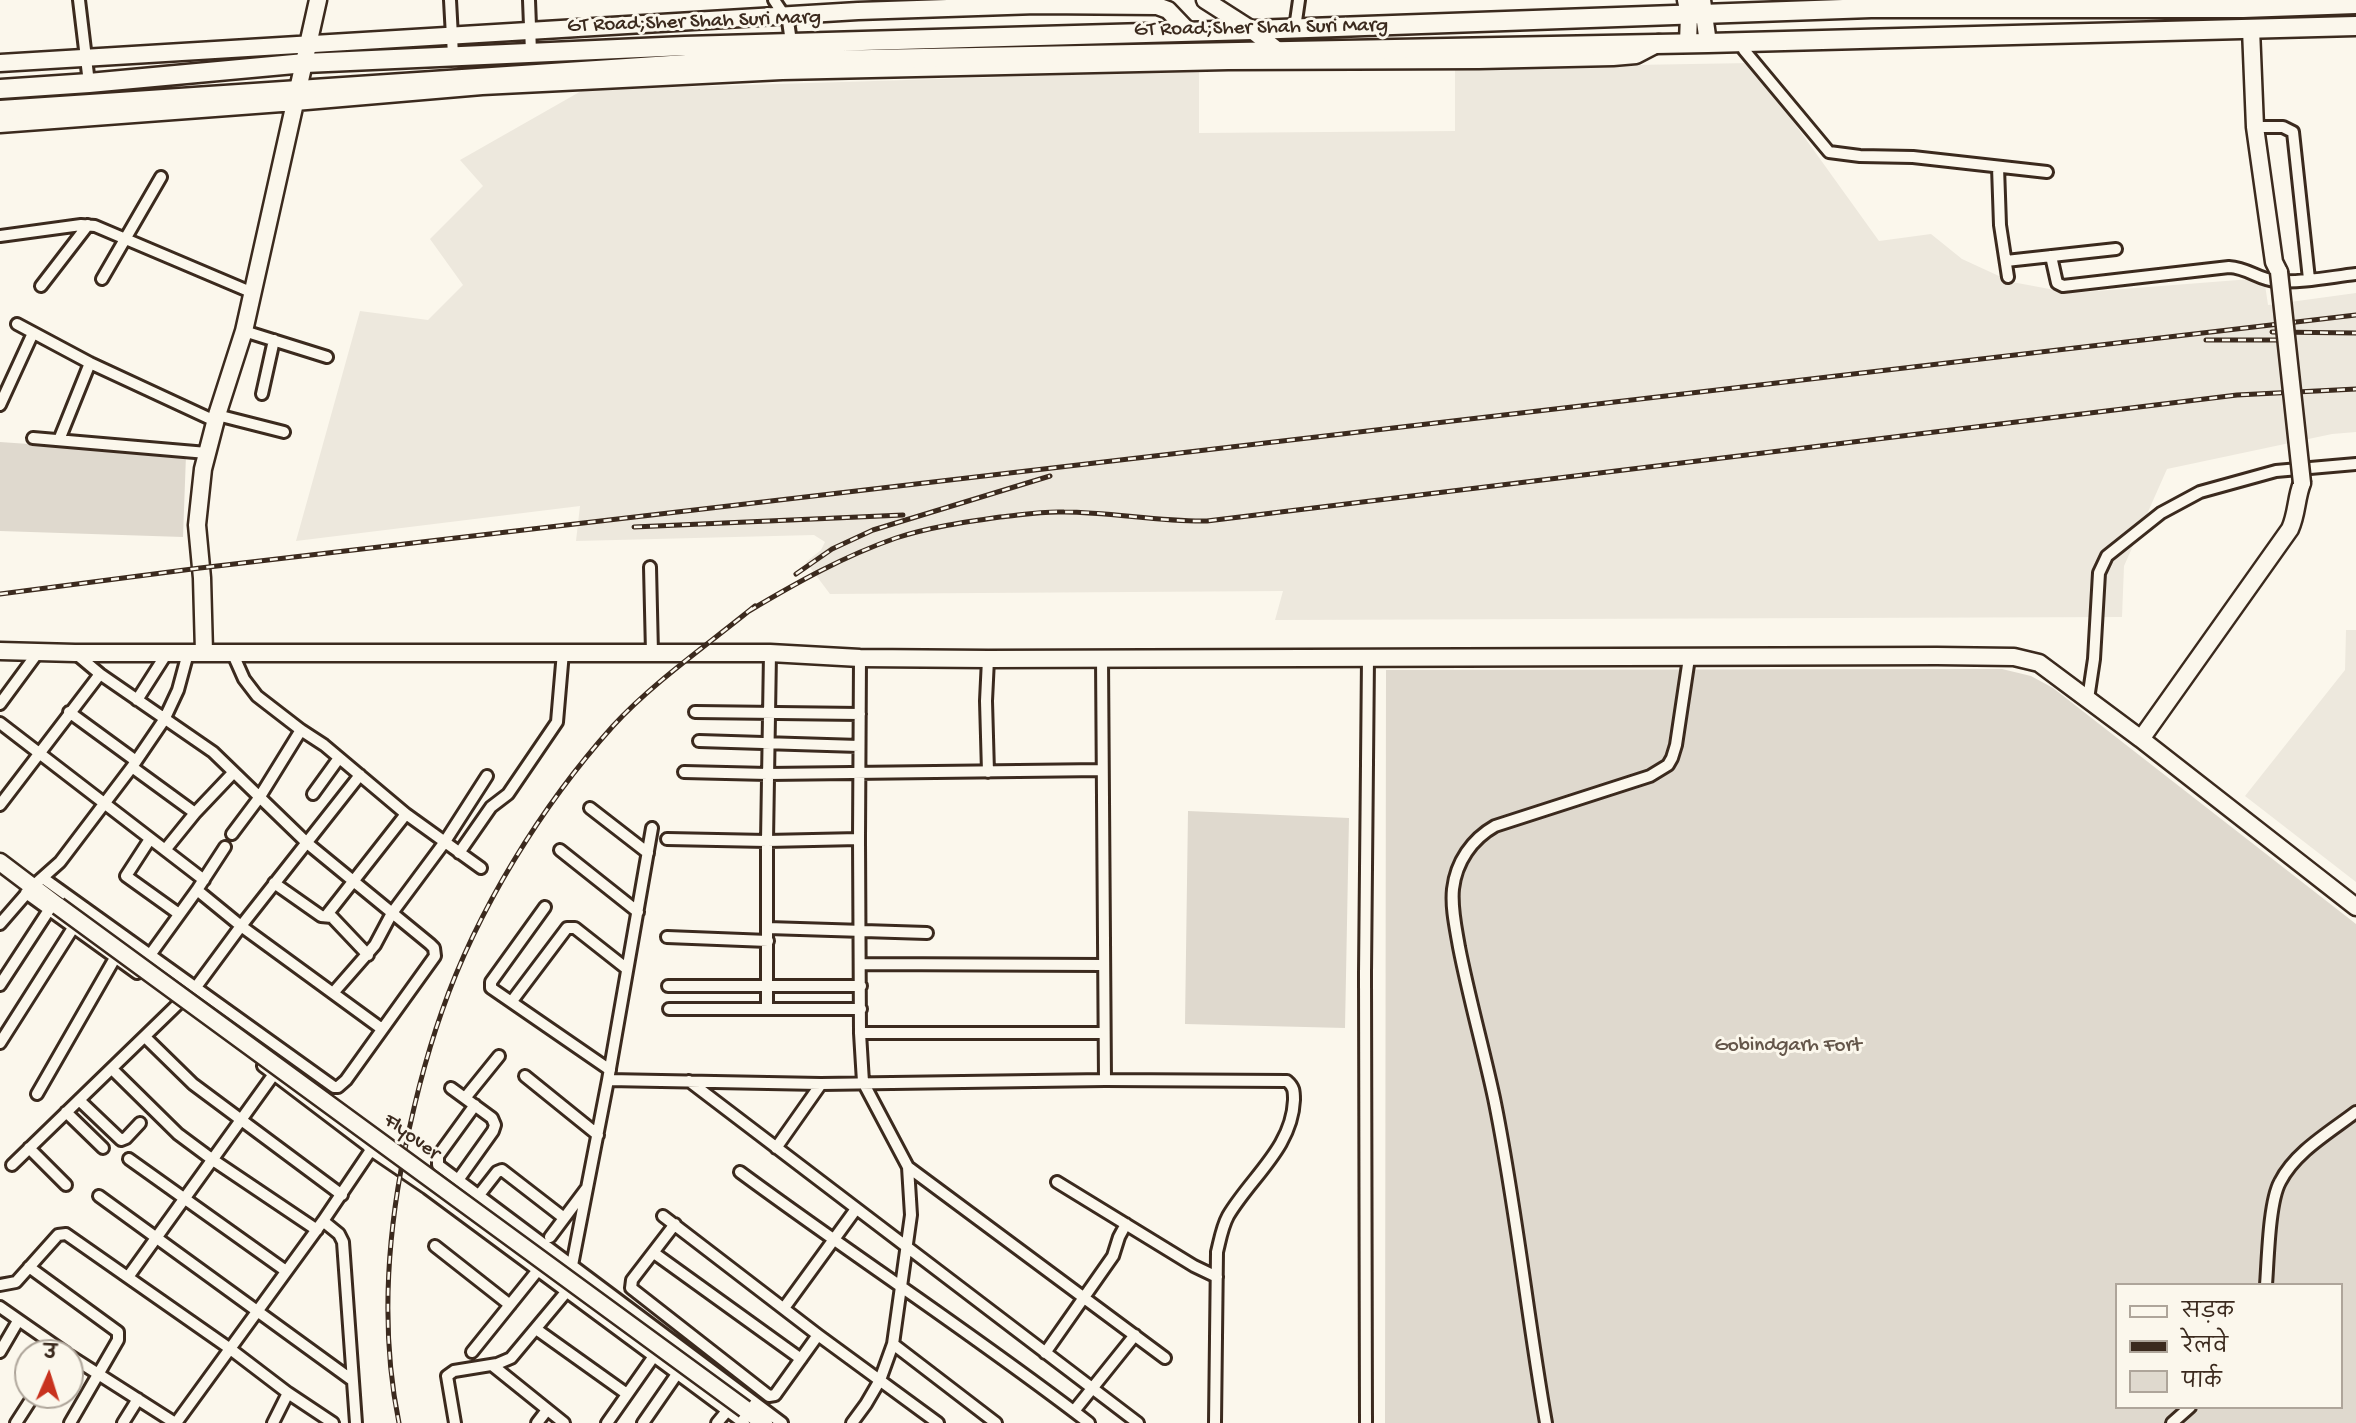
<!DOCTYPE html>
<meta charset="utf-8">
<style>
body{margin:0}
#map{position:relative;width:2356px;height:1423px;overflow:hidden;background:#fbf7ec;font-family:"Gochi Hand","Playpen Sans Deva",sans-serif}
canvas{display:block}
.legend{position:absolute;left:2115px;top:1283px;width:228px;height:126px;box-sizing:border-box;background:#fbf7ec;border:2px solid #aea59a;margin:0;padding:9px 12px;list-style:none;font-size:21px;color:#3b2a1e}
.legend li{display:flex;align-items:center;gap:14px;height:35px}
.legend b{width:35px;border:2px solid #aea59a}
.north{position:absolute;left:14px;top:1339px;width:70px;height:70px;box-sizing:border-box;background:#fbf7ec;border:2px solid #aea59a;border-radius:50%;rotate:3deg;font-size:19px;font-weight:700;line-height:28px;text-align:center;color:#3b2a1e}
.north::after{content:'';display:block;margin:auto;width:24px;height:32px;background:#c8321e;clip-path:polygon(50% 0,100% 100%,50% 72%,0 100%)}
</style>
<div id="map">
<canvas width="2356" height="1423"></canvas>
<ul class="legend">
<li><b style="height:9px;background:#fbf7ec"></b>सड़क</li>
<li><b style="height:9px;background:#3b2a1e"></b>रेलवे</li>
<li><b style="height:19px;background:#dfd9ce"></b>पार्क</li>
</ul>
<div class="north">उ</div>
</div>
<script>
const ctx = document.querySelector('canvas').getContext('2d');
ctx.lineJoin = 'round';
function paint(path, color) { ctx.fillStyle = color; ctx.fill(path, 'evenodd'); }
function strokePath(path, color, width, dash) { ctx.strokeStyle = color; ctx.lineWidth = width; ctx.lineCap = dash ? 'butt' : 'round'; ctx.setLineDash(dash || []); ctx.stroke(path); }
function drawText(font, color, halo, rows, align = 'center') {
  ctx.font = font + ' "Gochi Hand",sans-serif'; ctx.lineWidth = 6; ctx.setLineDash([]); ctx.textBaseline = 'middle'; ctx.strokeStyle = halo; ctx.fillStyle = color; for (const [text, x, y, turn = 0] of rows) {
    ctx.save(); ctx.translate(x, y); ctx.rotate((+turn || 0) * Math.PI / 180); ctx.textAlign = isNaN(turn) ? turn : align; if (halo) ctx.strokeText(text, 0, 0); ctx.fillText(text, 0, 0); ctx.restore();
  }
}
const built = new Path2D(`
 M 1751,63 L 1879,241 L 1931,234 L 1962,259 L 2012,282 L 2071,293 L 2264,278 L 2268,305 L 2356,293 L 2356,432 L 2332,434 L 2167,469 L 2124,566 L 2122,617 L 1275,620 L 1283,591 L 830,594 L 806,562 L 821,550 L 825,542 L 814,535 L 576,541 L 580,506 L 296,541 L 360,311 L 428,320 L 463,285 L 430,239 L 483,186 L 460,160 L 583,90 L 1199,71 L 1199,133 L 1455,131 L 1455,68 Z
 M 2346,630 L 2356,630 L 2356,882 L 2245,796 L 2345,670 Z`);
const green = new Path2D(`
 M 0,442 L 186,455 L 183,537 L 0,531 Z
 M 2002,669 L 2031,676 L 2053,688 L 2356,924 L 2356,1423 L 1385,1423 L 1386,670 ZM 2116,1285 L 2340,1285 L 2340,1407 L 2116,1407 Z
 M 1188,811 L 1349,818 L 1345,1028 L 1185,1024 Z`);
const street = new Path2D(`
 M 79,0 L 89,83
 M 450,0 L 453,55
 M 529,0 L 531,52
 M 774,0 L 788,21 L 791,42
 M 1295,28 L 1299,0
 M 1740,41 L 1744,50 L 1829,152 L 1860,156 L 1913,157 L 2047,172
 M 2255,127 L 2283,127 L 2293,132 L 2309,279
 M 1998,167 L 2000,225 L 2008,277
 M 0,236 L 81,225 L 95,226 L 253,293
 M 2051,256 L 2057,283 L 2063,286 L 2229,267 C 2249,268 2258,280 2277,281 C 2302,283 2330,277 2356,274
 M 2006,261 L 2116,249
 M 102,279 L 161,177
 M 41,286 L 88,225
 M 17,324 L 90,363 L 215,421
 M 244,331 L 327,357
 M 262,394 L 274,340
 M 0,405 L 33,333
 M 217,415 L 284,432
 M 33,438 L 207,453
 M 59,440 L 90,363
 M 650,567 L 652,653
 M 232,652 L 244,679 L 257,696 L 301,730 L 324,745 L 406,814 L 481,868
 M 1102,658 L 1105,1080
 M 988,659 L 986,701 L 988,772
 M 2088,699 L 2094,659 L 2099,573 L 2107,556 L 2161,513 L 2200,492 L 2276,471 L 2356,464
 M 137,700 L 167,653
 M 0,704 L 39,651
 M 69,712 L 136,761
 M 695,712 L 860,714
 M 0,723 L 204,880
 M 699,741 L 859,746
 M 132,767 L 195,813
 M 684,772 L 768,774 L 1102,770
 M 313,794 L 339,758
 M 0,805 L 100,674
 M 590,808 L 648,853
 M 232,834 L 259,798 L 301,730
 M 150,839 L 126,876 L 179,914
 M 667,839 L 767,841 L 859,839
 M 165,850 L 195,813 L 233,773
 M 560,850 L 638,912
 M 459,853 L 491,807 L 508,794 L 557,722 L 563,652
 M 43,878 L 334,1087 L 338,1087 L 346,1080 L 435,956 L 434,948 L 430,944 L 307,843 L 213,752 L 100,674 L 75,653
 M 274,883 L 321,916 L 332,917 L 368,955
 M 197,890 L 241,926 L 382,1029
 M 26,893 L 137,973
 M 545,907 L 491,982 L 491,988 L 610,1070
 M 326,916 L 406,814
 M 0,924 L 33,886 L 60,862 L 132,767 L 164,720 L 178,690 L 188,653
 M 768,928 L 927,933
 M 667,937 L 768,941
 M 150,955 L 197,890 L 225,847
 M 861,964 L 1104,965
 M 0,985 L 49,910
 M 668,986 L 861,986
 M 196,987 L 241,926 L 360,775
 M 333,993 L 375,945 L 392,913 L 444,843 L 487,776
 M 512,1001 L 567,928 L 575,928 L 627,969
 M 669,1009 L 861,1009
 M 767,1009 L 767,841 L 770,653
 M 860,1033 L 1104,1033
 M 145,1037 L 193,1084 L 342,1195
 M 0,1043 L 73,928
 M 112,1069 L 178,1134 L 213,1160 L 317,1230
 M 525,1076 L 598,1135
 M 608,1080 L 821,1084 L 1105,1080 L 1287,1081 C 1294,1087 1294,1091 1294,1100 C 1292,1148 1251,1177 1228,1216 C 1222,1227 1220,1240 1217,1252 L 1215,1423
 M 689,1081 L 1138,1423
 M 451,1088 L 492,1118 L 495,1125 L 493,1131 L 458,1180
 M 37,1094 L 115,958
 M 465,1098 L 499,1056
 M 79,1100 L 121,1140 L 126,1138 L 140,1123
 M 475,1105 L 438,1156 L 438,1165 L 782,1423
 M 66,1112 L 103,1148
 M 29,1148 L 66,1185
 M 776,1148 L 821,1084
 M 371,1150 L 427,1188 L 744,1423
 M 129,1159 L 286,1271
 M 12,1165 L 179,1003
 M 908,1167 L 1165,1358
 M 740,1172 C 855,1257 975,1335 1089,1423
 M 1057,1182 L 1194,1266 L 1217,1277
 M 479,1195 L 497,1172 L 502,1170 L 564,1218
 M 99,1196 L 352,1380
 M 663,1216 L 818,1335 L 938,1423
 M 323,1221 L 339,1234 L 343,1242 L 356,1423
 M 675,1224 L 632,1280 L 631,1288 L 769,1396 L 775,1395 L 818,1335
 M 550,1237 L 586,1189
 M 435,1246 L 510,1305
 M 654,1253 L 801,1359
 M 29,1267 L 118,1332 L 118,1340 L 70,1423
 M 128,1277 L 274,1074
 M 0,1285 L 16,1282 L 58,1235 L 66,1234 L 229,1348 L 288,1393 L 333,1423
 M 2266,1285 C 2268,1259 2269,1202 2280,1182 C 2295,1152 2330,1132 2356,1112
 M 0,1307 L 66,1353
 M 784,1308 L 856,1209
 M 536,1329 L 627,1394
 M 893,1344 L 996,1423
 M 0,1352 L 18,1321
 M 472,1352 L 538,1270
 M 1045,1353 L 1113,1256 L 1119,1237 L 1126,1224
 M 70,1356 L 175,1423
 M 492,1365 L 564,1423
 M 1074,1411 L 1135,1335
 M 16,1423 L 34,1395
 M 123,1423 L 138,1399
 M 176,1423 L 323,1221 L 371,1150 L 367,1145 L 263,1066
 M 273,1423 L 288,1393
 M 455,1423 L 447,1376 L 454,1371 L 497,1364 L 511,1358 L 567,1291 L 608,1080 L 652,828
 M 537,1423 L 547,1410
 M 607,1423 L 654,1356
 M 643,1423 L 677,1374
 M 717,1423 L 727,1411
 M 852,1423 L 866,1404 L 880,1380 L 893,1344 L 911,1215 L 908,1167 L 863,1082 L 860,1033 L 859,839 L 860,658
 M 1366,1423 L 1365,974 L 1368,658
 M 1546,1423 C 1527,1315 1516,1205 1494,1098 C 1483,1047 1469,998 1459,947 C 1456,929 1451,908 1453,889 C 1456,862 1472,839 1495,826 L 1650,776 L 1668,765 L 1672,758 L 1676,745 L 1689,658
 M 2172,1423 L 2190,1407`);
const secondary = new Path2D(`
 M 1205,0 L 1252,30 L 1278,51
 M 1686,0 L 1689,14 L 1688,43
 M 1702,0 L 1708,43
 M 2251,29 L 2255,127 L 2274,262 L 2279,272
 M 0,63 L 858,11 L 1037,5 L 1157,6 L 1168,10 L 1189,32
 M 0,124 L 295,102 L 482,86 L 782,71 L 1228,61 L 1479,60 L 1613,57 L 1636,55 L 1659,43
 M 0,651 L 75,653 L 770,653 L 860,658 L 988,659 L 1937,656 L 2014,657 L 2039,663 L 2141,739 L 2356,907
 M 204,652 L 202,578 L 197,525 L 203,469 L 217,415 L 244,331 L 318,0
 M 2141,739 L 2290,529 C 2297,514 2296,498 2302,483
 M 0,862 L 58,906
 M 745,1409 L 764,1423`);
const primary = new Path2D(`
 M 0,89 L 89,83 L 305,63 L 685,46 L 1252,30 L 1871,8 L 2243,8 L 2356,4
 M 0,110 L 716,62 L 1708,43 L 2356,26`);
const rail = new Path2D(`
 M 2272,332 L 2356,333
 M 2206,340 L 2283,340
 M 634,527 L 903,515
 M 796,574 L 832,549 L 873,530 L 1050,476
 M 0,594 L 200,568 L 2356,315
 M 749,611 C 796,583 844,556 896,538 C 930,527 965,522 1000,517 C 1021,515 1042,511 1064,512 C 1112,512 1159,522 1207,521 L 2237,395 L 2356,389
 M 399,1423 C 382,1340 386,1253 401,1170 C 411,1116 424,1062 442,1011 C 477,910 542,805 613,726 C 652,683 710,643 755,606`);
const secondaryBridge = new Path2D(`
 M 2279,272 L 2302,483
 M 58,906 L 745,1409`);
const streetNames = [
 ["GT Road;Sher Shah Suri Marg",694,23,-2],
 ["GT Road;Sher Shah Suri Marg",1261,29,-1],
 ["Flyover",411,1138,36]
];
const parkNames = [
 ["Gobindgarh Fort",1788,1047]
];
paint(built, '#ede8dd');
paint(green, '#dfd9ce');
strokePath(street, '#3b2a1e', 16);
strokePath(secondary, '#3b2a1e', 21);
strokePath(primary, '#3b2a1e', 23);
strokePath(street, '#fbf7ec', 10);
strokePath(secondary, '#fbf7ec', 16);
strokePath(primary, '#fbf7ec', 18);
strokePath(rail, '#3b2a1e', 5);
strokePath(rail, '#fbf7ec', 2.5, [8]);
strokePath(secondaryBridge, '#3b2a1e', 21, []);
strokePath(secondaryBridge, '#fbf7ec', 16);
drawText('21px', '#3b2a1e', '#fbf7ec', streetNames);
drawText('21px', '#64564a', '#fbf7ec', parkNames);
</script>
